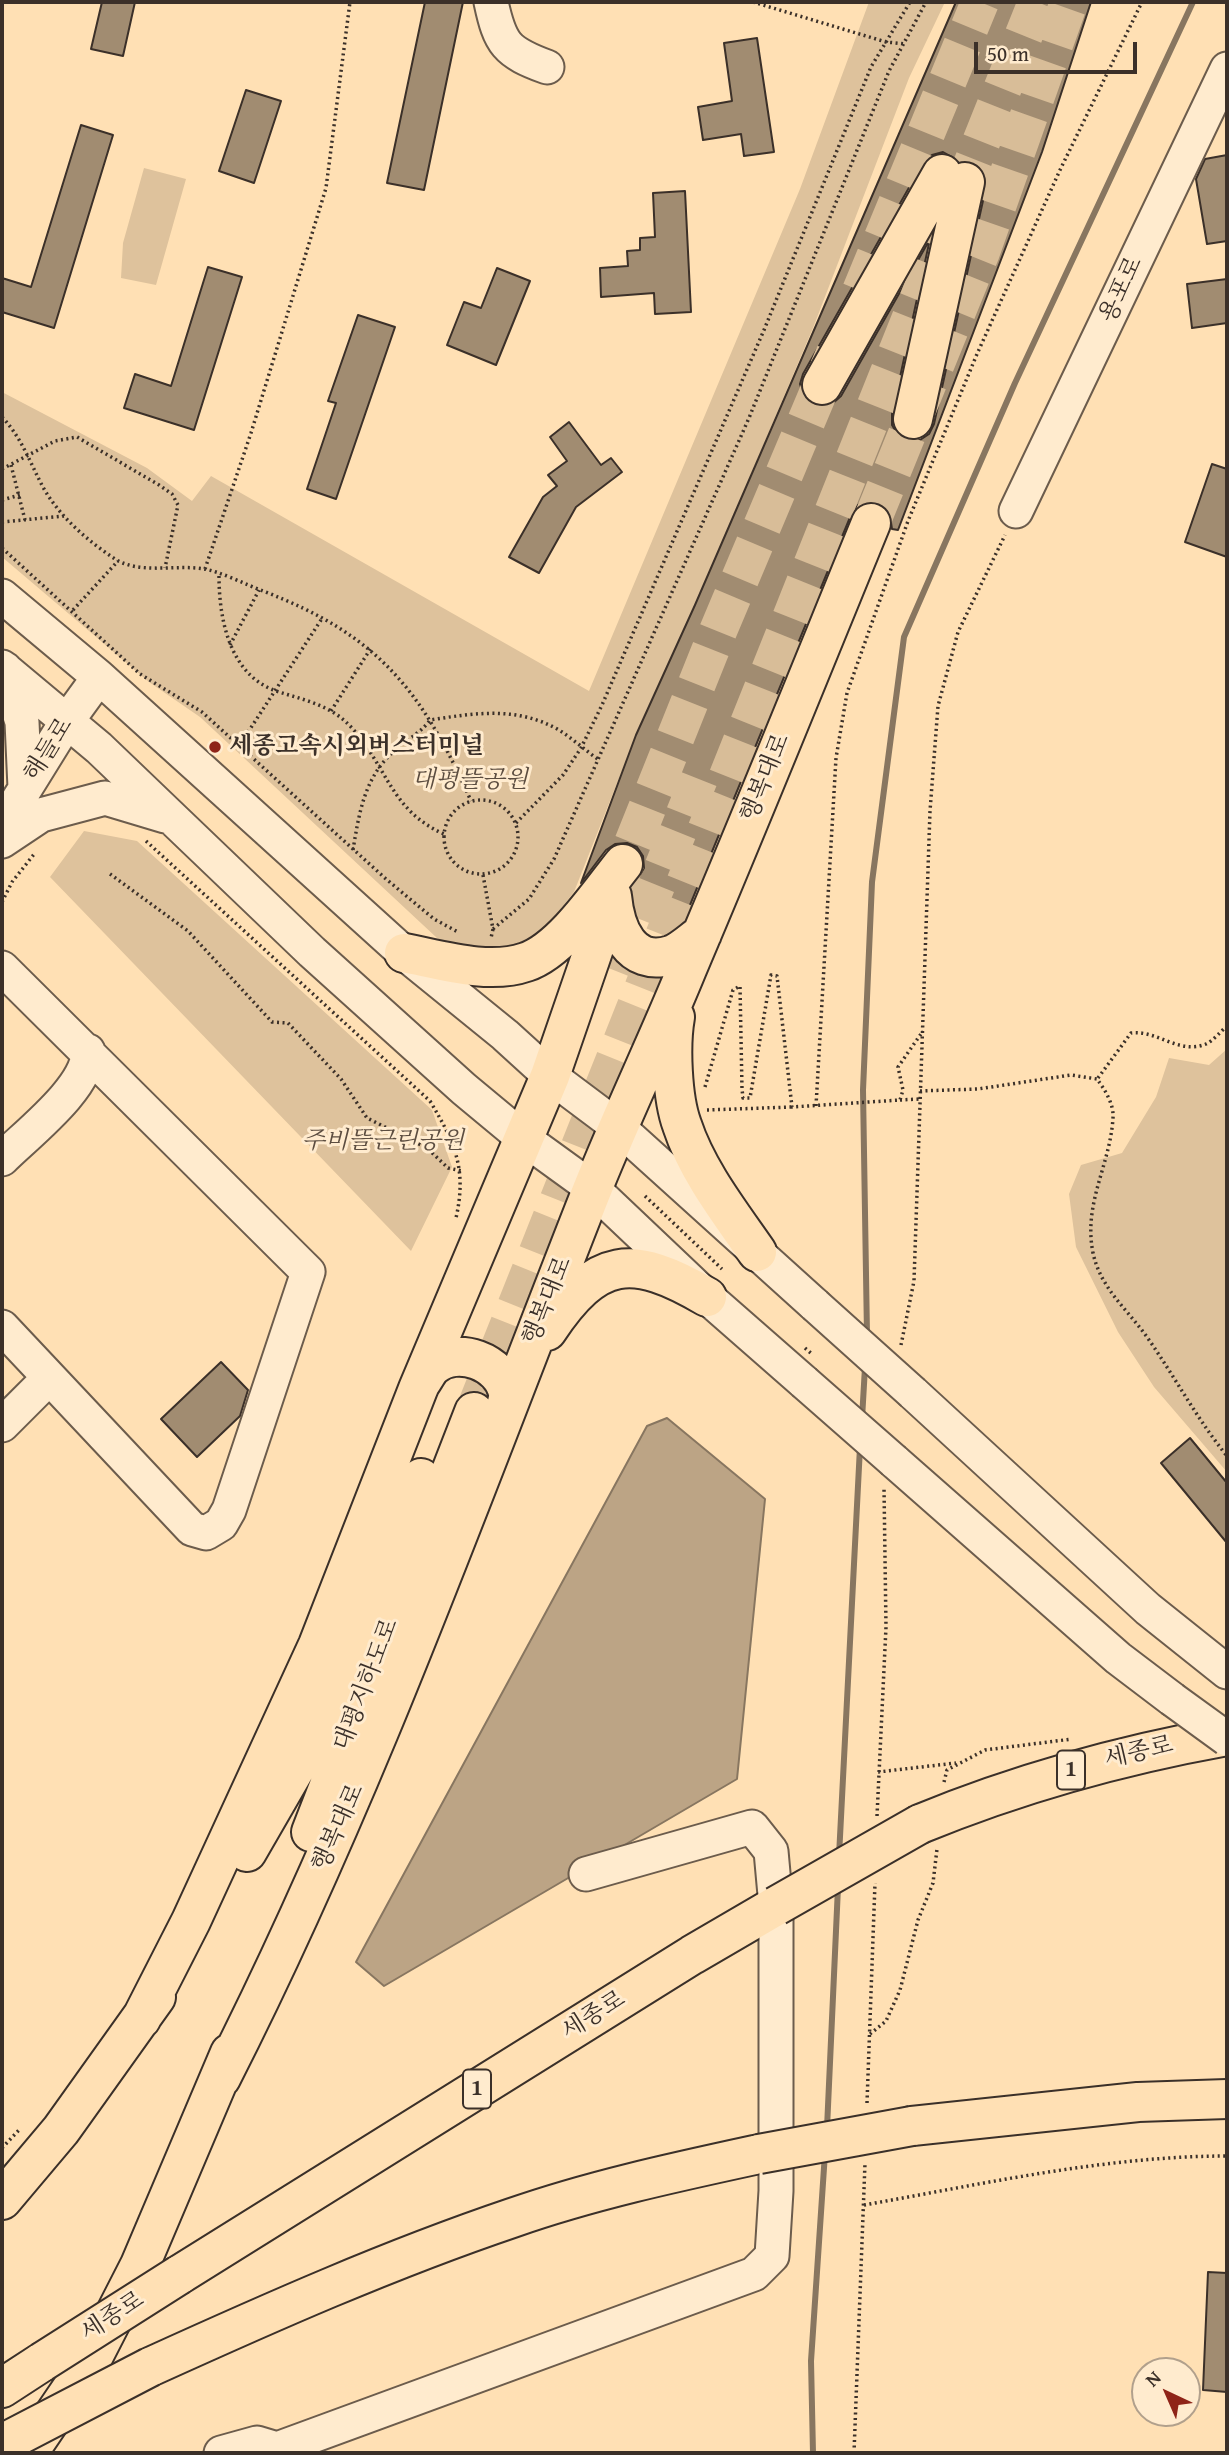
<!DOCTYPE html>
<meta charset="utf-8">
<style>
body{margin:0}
#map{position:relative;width:1229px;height:2455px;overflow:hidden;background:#ffe0b4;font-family:"Gentium Book Plus",serif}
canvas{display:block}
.frame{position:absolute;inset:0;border:4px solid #3b3029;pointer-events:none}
.north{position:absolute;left:1131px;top:2357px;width:70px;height:70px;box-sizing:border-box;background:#ffebce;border:2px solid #b1a08c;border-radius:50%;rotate:316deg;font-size:19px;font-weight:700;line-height:28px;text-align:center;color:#3b3029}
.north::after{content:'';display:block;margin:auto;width:24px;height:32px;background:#8f2418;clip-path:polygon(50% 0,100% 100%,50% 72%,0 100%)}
.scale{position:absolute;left:974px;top:42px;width:163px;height:32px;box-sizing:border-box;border:4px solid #3b3029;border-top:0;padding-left:9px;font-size:21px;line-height:24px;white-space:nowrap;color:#3b3029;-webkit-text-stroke:5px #ffebce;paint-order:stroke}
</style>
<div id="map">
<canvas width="1229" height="2455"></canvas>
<div class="frame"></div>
<div class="north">N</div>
<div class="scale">50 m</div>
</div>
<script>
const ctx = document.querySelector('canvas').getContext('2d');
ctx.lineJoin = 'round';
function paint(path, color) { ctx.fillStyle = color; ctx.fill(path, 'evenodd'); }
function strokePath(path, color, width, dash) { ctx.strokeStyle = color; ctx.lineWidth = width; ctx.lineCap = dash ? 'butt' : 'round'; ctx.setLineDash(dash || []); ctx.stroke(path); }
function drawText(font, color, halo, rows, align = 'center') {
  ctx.font = font + ' "Gentium Book Plus","Noto Serif KR",serif'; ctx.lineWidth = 6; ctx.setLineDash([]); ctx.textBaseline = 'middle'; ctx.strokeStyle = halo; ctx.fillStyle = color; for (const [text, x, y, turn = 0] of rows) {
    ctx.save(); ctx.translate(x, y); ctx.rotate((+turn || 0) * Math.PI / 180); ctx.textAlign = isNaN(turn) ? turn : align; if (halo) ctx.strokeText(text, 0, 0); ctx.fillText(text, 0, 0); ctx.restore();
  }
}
const green = new Path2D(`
 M 869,2 L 945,2 L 909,78 L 813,328 L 696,604 L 642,720 L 574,892 L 534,943 L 465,952 L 437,938 L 200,717 L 149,682 L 2,557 L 2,392 L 147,468 L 192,501 L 211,476 L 589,691 L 800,189 Z
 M 144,168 L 186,179 L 156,285 L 121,278 L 123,243 Z
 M 84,831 L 137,841 L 432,1110 L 452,1167 L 411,1251 L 50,877 Z
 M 1227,1049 L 1227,1472 L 1154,1387 L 1118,1332 L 1076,1247 L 1069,1194 L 1081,1165 L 1122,1153 L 1156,1097 L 1169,1058 L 1209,1065 Z`);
const water = new Path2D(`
 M 667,1418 L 765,1499 L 737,1779 L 384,1986 L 356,1962 L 647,1426 Z`);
const stream = new Path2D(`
 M 867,1335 L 863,1090 L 872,882 L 904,637 L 1015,383 L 1193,2
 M 862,1419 L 865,1367
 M 839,1856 L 860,1447
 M 827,2128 L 838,1887
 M 813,2453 L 811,2361 L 825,2153`);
const building = new Path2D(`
 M 102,2 L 135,2 L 123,56 L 91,49 Z
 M 425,2 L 463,2 L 424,190 L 387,183 Z
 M 956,2 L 1091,2 L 1042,152 L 898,530 L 892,529 L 889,510 L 879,503 L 869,501 L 858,505 L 851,515 L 690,905 L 680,924 L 635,905 L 632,888 L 644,868 L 643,856 L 637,847 L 627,843 L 615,844 L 606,850 L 581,883 L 636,735 L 695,605 ZM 943,152 L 959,161 L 970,161 L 979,165 L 986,175 L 986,187 L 934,424 L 929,434 L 920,440 L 909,440 L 898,435 L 892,425 L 892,414 L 930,239 L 841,396 L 832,404 L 823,407 L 812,404 L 804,397 L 800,384 L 803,374 L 923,163 L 932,155 Z
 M 757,38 L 774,152 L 744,156 L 741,134 L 703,140 L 698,107 L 732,101 L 724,43 Z
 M 246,90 L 281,101 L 254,183 L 219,171 Z
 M 81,125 L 113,135 L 54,328 L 2,312 L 2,278 L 31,287 Z
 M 1227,155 L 1227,241 L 1207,244 L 1196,179 L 1205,159 Z
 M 685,191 L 691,312 L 655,314 L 654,293 L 601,297 L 600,268 L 628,266 L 627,251 L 640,250 L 640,238 L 655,237 L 653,193 Z
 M 208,267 L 242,277 L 194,430 L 124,408 L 135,374 L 171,386 Z
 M 497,268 L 530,281 L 496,365 L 447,345 L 464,302 L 481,308 Z
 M 1227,279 L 1227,323 L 1192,328 L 1187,284 Z
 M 358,315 L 395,327 L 336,499 L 307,489 L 336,403 L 328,401 Z
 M 569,422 L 601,465 L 611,458 L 622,472 L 576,507 L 539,573 L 509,557 L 543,497 L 557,486 L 548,475 L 567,461 L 550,437 Z
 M 1212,464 L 1227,469 L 1227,557 L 1185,542 Z
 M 221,1362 L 248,1390 L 240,1416 L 197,1457 L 161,1419 Z
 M 1190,1438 L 1227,1483 L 1227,1543 L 1161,1463 Z
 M 1208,2272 L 1227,2273 L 1227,2392 L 1203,2390 Z`);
const highwayTunnel = new Path2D(`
 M 861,291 L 980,2
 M 871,523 L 981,252 L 1069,2
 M 612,896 L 718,631 L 835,353
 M 621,973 L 700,776
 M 474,1412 L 1037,2`);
const path = new Path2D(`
 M 753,2 L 886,42 L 906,44
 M 2,417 C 22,438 30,463 44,489 C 61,518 88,541 115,559 C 141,575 176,564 204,569 C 219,571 247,585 263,591 C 378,635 422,690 471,801
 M 11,465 L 25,520
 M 2,469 L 55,441 L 77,437 L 159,485 L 172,494 L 178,505 L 165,568
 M 2,500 L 20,495
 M 2,522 L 64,516
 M 2,548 L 140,674 L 202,712 L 386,879 L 434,919 L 458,932
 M 205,569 L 251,433 L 326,188 L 350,2
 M 219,576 C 219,620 230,677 279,692 C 305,700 332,706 351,727 C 387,766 391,811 444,834
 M 73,610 L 118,561
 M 230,645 L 259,590
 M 331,711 L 371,648
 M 239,746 L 323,617
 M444 837a37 37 0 1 1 74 0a37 37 0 1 1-74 0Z
 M 516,823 L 563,775 L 581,748 L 602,705 L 764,330 L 871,67 L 910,2
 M 146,841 L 430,1101 C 455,1143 467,1169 456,1218
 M 353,850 C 359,814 364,779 392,753 C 404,741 420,734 430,720 C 475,713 517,706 559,730 C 573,739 585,750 599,760
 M 110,874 L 188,931 L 272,1022 L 288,1023 L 341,1079 L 367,1118 L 427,1148 L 448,1168 L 462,1171
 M 483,875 L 493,929 L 491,938
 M 2,902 L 12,882 L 35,853
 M 493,929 L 529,899 L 554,859 L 749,418 L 889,71 L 926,2
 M 1098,1078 L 1131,1033 C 1158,1030 1179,1055 1206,1044 C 1213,1041 1221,1031 1227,1026
 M 705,1087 L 733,990 L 740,986 L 742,1089 L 743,1098 L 750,1098 L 771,975 L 777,976 L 792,1107 L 900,1100 L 903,1090 L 898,1067 L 923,1031
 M 920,1091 L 978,1089 L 1071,1075 L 1097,1079 C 1105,1090 1114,1104 1113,1118 C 1110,1166 1083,1203 1093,1253 C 1101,1289 1127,1309 1147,1337 C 1175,1377 1197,1419 1227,1456
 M 900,1100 L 919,1099
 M 816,1106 L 836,758 L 847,693 L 908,521 L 977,354 L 1060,170 L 1142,2
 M 707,1110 L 792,1107
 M 645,1196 L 722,1269
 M 901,1345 L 914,1281 L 930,811 L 938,706 L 958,632 L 1005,535
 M 878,1772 L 956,1763
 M 944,1782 L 947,1770 L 985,1750 L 1072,1739
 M 877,1816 L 886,1627 L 884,1488
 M 870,2034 L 886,2021 L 900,1990 L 918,1920 L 933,1883 L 937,1849
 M 867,2103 L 875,1883
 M 2,2148 L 20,2129
 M 864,2205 C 983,2184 1106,2156 1227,2156
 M 854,2453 L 865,2163`);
const minor = new Path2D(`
 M 491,2 C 500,44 506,52 547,67
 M 1016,511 L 1227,69
 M 2,596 L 99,677 L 404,953 L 505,1035 L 550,1076 L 618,1127 L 815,1305
 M 2,667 L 99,748 L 312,952 L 464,1089 L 523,1138 L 592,1188 L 707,1297 L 804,1382
 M 5,669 L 22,722 L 25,788
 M 2,826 L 67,721 L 99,677
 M 2,841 L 41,815 L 105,798 L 165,816
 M 2,968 L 308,1272 L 229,1510 L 221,1524 L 206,1533 L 192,1529 L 2,1327
 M 2,1159 C 27,1134 89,1087 88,1051
 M 913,1393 L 1148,1609 L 1227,1672
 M 2,1425 L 49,1378
 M 894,1461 L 1118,1658 L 1172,1699
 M 221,2453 L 257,2443 L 277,2449 L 754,2274 L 772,2256 L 776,2191 L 776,1906 L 771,1851 L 752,1827 L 586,1874`);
const highway = new Path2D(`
 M 822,385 L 942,174
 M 913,419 L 965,182
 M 612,896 C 615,927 629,968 671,955 C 682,951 693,940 702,934
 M 404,953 C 441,960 489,975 526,962 C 562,950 599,894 623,864
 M 675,1017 C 670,1045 672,1098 682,1125 C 697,1171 730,1213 757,1252
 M 547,1331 C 597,1256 632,1253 707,1297
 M 420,1384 C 424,1379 428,1370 433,1366 C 457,1345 502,1362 508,1393 C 509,1399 505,1409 504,1415
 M 920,1824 C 1020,1783 1121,1755 1227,1736
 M 311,1832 L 474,1412
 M 247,1852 L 299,1762 L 421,1478
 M 141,2019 L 191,1921 L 318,1645 L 418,1389 L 550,1076 L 612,896
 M 221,2078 C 366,1793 473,1492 590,1195 C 620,1119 656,1045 687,969 C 750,821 810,672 871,523
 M 912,2126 L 1138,2102 L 1227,2099
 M 2,2200 L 61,2130 L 156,1997
 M 179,2275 L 692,1955 L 776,1906
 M 150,2367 C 269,2313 388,2260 512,2218 C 592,2190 676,2172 759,2154
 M 2,2388 L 42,2362
 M 28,2453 L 93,2357 L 140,2265 L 230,2053`);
const pathBridge = new Path2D(`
 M 805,1348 L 813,1355`);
const minorBridge = new Path2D(`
 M 815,1305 L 913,1393
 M 804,1382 L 894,1461
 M 1172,1699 L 1227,1739`);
const highwayBridge = new Path2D(`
 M 776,1906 L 920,1824
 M 759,2154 L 912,2126
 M 42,2362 L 179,2275
 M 2,2444 L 150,2367`);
const markers = [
 [215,747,7,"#8f2418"]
];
const shields = [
 [1071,1770,28],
 [477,2089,28]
];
const shieldNames = [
 ["1",1071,1770],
 ["1",477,2089]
];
const streetNames = [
 ["용포로",1122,290,-65],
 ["해들로",49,750,-58],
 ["행복대로",766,778,-68],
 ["행복대로",548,1301,-68],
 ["대평지하도로",367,1685,-69],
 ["세종로",1139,1753,-13],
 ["행복대로",339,1828,-66],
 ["세종로",594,2016,-32],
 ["세종로",113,2317,-33]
];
const poiNames = [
 ["세종고속시외버스터미널",229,747]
];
const parkNames = [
 ["대평뜰공원",470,781],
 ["주비뜰근린공원",383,1142]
];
paint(green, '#dec29c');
paint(water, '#bca485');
strokePath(water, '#887660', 2);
strokePath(stream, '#887660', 6);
paint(building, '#a18c71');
strokePath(building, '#3b3029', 2);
strokePath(highwayTunnel, '#d8bd98', 38, [38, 19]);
strokePath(minor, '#6c5c4c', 37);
strokePath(highway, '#3b3029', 42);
strokePath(path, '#3b3029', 3.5, [2, 3.5]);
strokePath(minor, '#ffebce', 33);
strokePath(highway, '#ffe0b4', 38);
strokePath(minorBridge, '#6c5c4c', 37, []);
strokePath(highwayBridge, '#3b3029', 42, []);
strokePath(pathBridge, '#3b3029', 3.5, [2, 3.5]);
strokePath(minorBridge, '#ffebce', 33);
strokePath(highwayBridge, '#ffe0b4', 38);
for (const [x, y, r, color] of markers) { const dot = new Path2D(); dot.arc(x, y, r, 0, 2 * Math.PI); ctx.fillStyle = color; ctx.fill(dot); strokePath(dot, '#ffebce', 2.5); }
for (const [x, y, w] of shields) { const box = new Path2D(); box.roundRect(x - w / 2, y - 19.5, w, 39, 5); ctx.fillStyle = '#ffebce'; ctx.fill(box); strokePath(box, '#3b3029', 2); }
drawText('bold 23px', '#3b3029', null, shieldNames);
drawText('24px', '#3b3029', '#ffebce', streetNames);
drawText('bold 24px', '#3b3029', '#ffebce', poiNames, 'left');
drawText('italic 24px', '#5c4d40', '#ffebce', parkNames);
</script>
